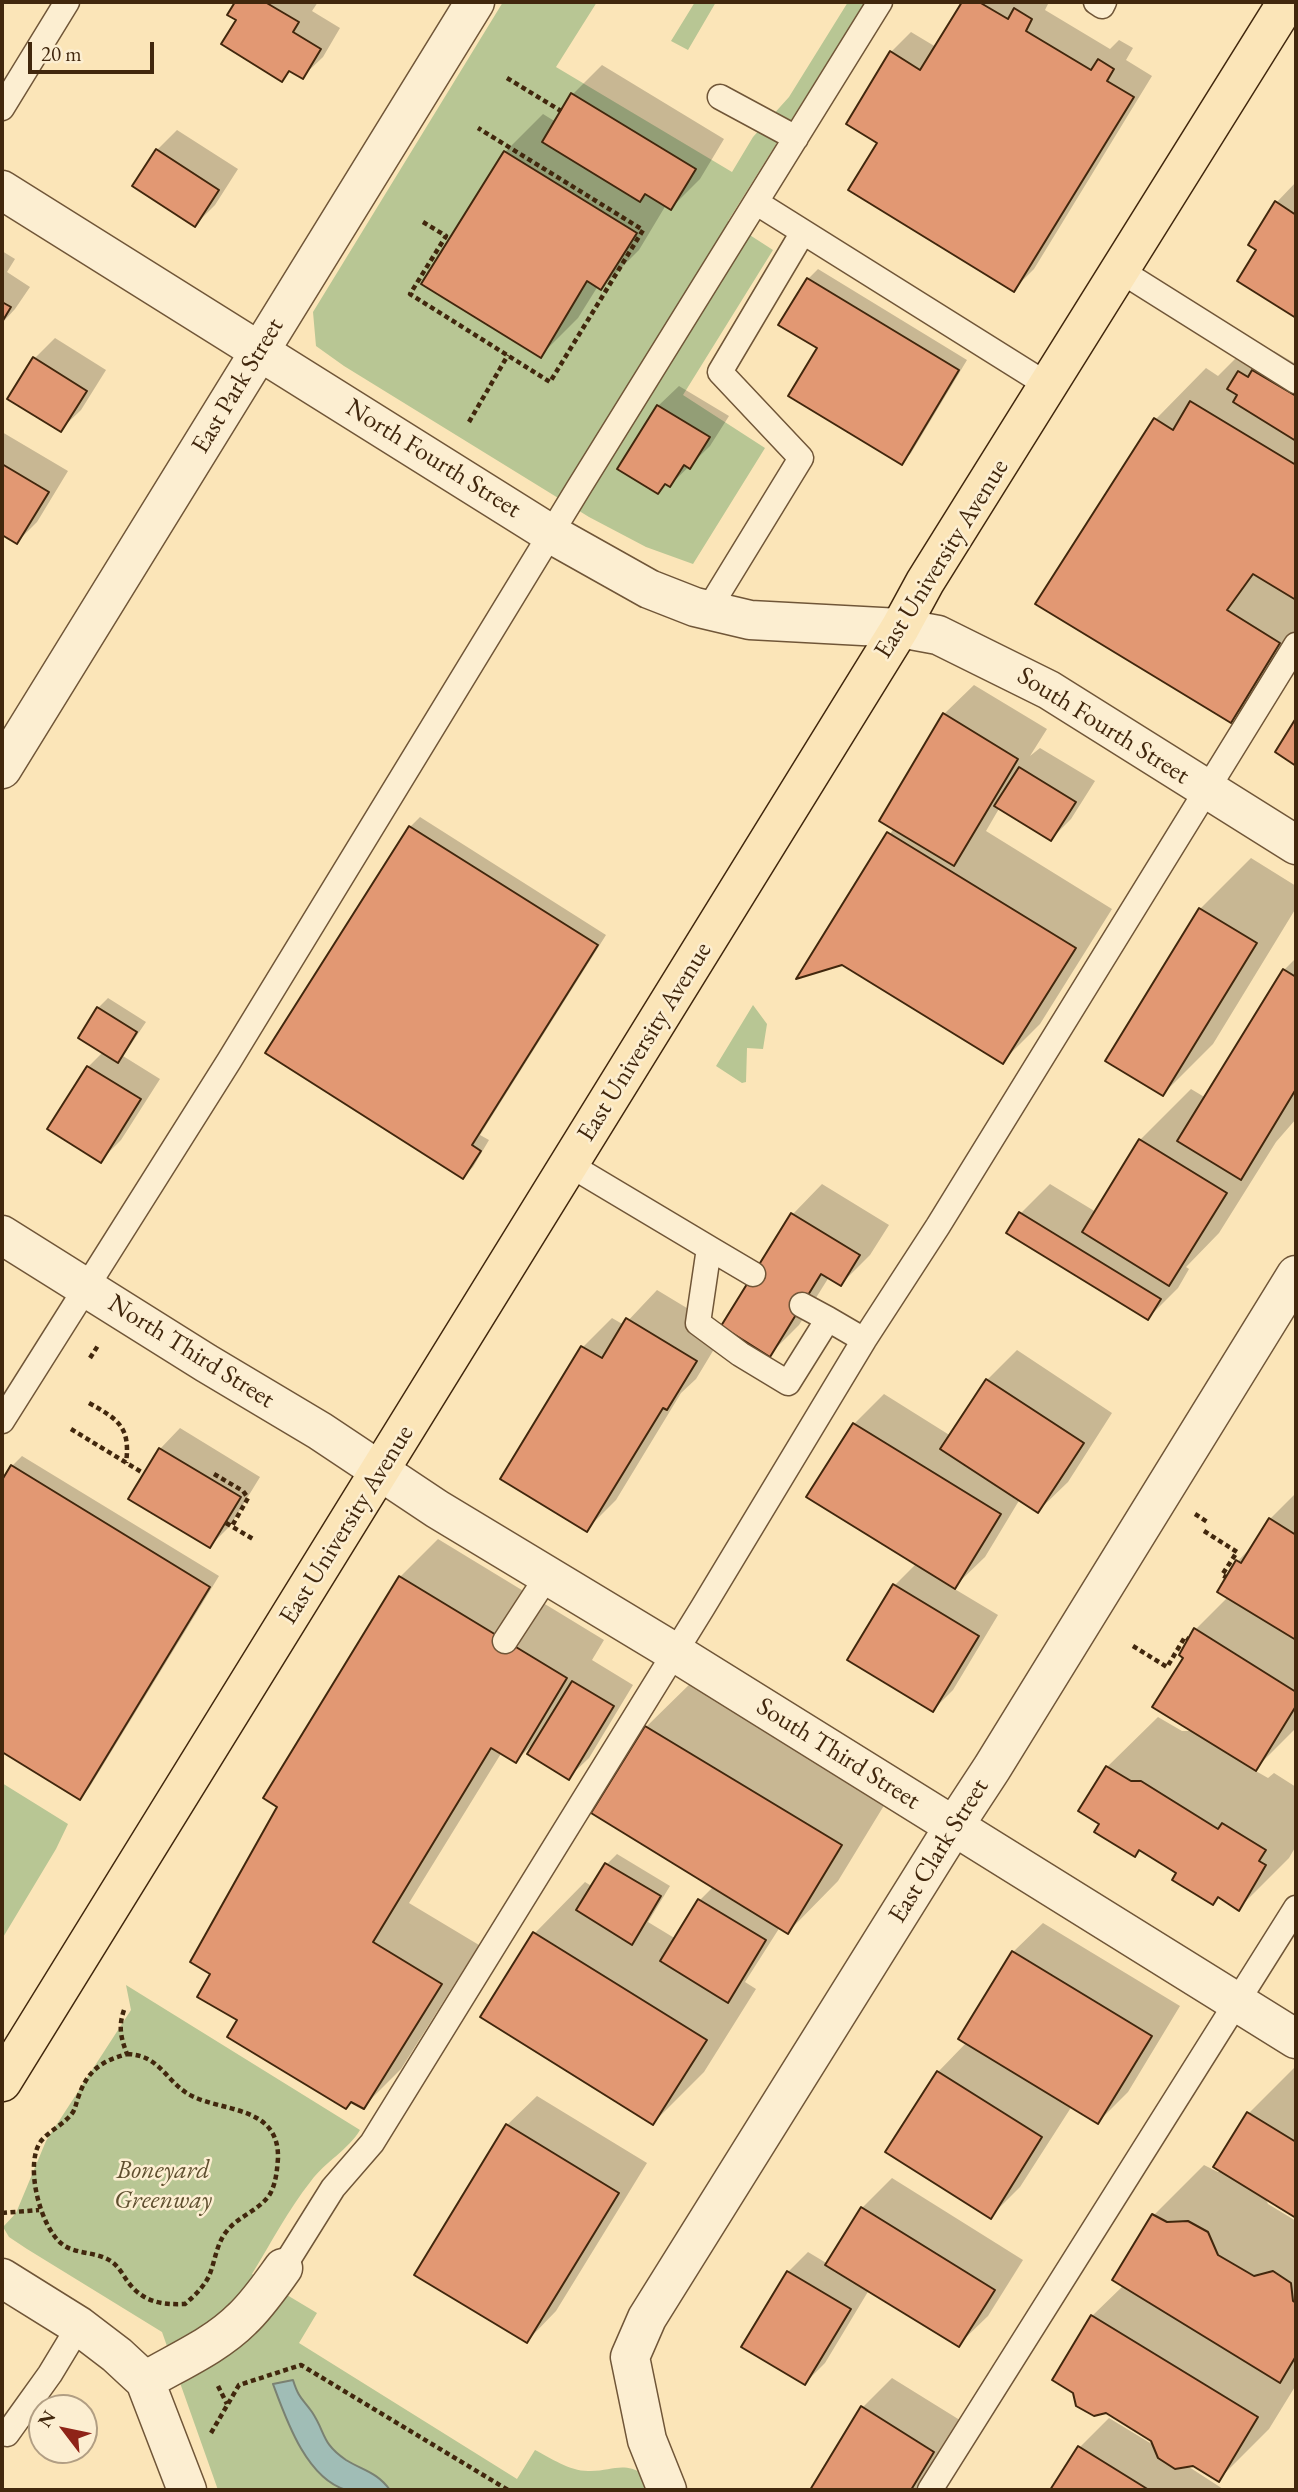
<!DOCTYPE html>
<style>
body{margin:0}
#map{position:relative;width:1298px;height:2492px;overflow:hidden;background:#fbe5b8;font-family:"EB Garamond",serif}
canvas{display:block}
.frame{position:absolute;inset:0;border:4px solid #41270d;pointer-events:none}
.north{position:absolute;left:28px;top:2394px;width:70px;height:70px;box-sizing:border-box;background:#fceed1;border:2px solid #b19e83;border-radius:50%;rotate:302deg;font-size:19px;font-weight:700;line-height:28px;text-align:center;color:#41270d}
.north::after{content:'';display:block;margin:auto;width:24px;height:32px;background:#8f2418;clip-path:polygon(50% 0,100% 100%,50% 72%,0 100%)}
.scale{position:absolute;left:28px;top:42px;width:126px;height:32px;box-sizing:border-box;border:4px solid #41270d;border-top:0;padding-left:9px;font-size:21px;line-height:24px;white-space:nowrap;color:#41270d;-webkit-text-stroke:5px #fceed1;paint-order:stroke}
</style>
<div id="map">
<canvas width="1298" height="2492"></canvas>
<div class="frame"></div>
<div class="north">N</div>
<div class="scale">20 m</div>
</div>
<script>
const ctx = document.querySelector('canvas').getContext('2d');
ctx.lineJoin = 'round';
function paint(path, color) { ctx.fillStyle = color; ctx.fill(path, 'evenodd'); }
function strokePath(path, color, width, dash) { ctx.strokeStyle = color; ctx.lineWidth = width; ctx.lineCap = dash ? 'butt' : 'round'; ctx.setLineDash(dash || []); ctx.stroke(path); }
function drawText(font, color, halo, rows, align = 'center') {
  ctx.font = font + ' "EB Garamond",serif'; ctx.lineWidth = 5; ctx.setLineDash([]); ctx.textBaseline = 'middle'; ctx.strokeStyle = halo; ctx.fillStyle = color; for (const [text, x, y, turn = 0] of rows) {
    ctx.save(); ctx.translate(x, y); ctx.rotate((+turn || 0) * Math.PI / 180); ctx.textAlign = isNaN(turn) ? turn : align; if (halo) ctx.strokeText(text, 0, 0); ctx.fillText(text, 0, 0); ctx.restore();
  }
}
const green = new Path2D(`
 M 503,2 L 597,2 L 556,67 L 732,172 L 753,137 L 789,97 L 848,2 L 865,2 L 728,221 L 773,250 L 683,395 L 765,448 L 693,564 L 646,547 L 589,517 L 344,366 L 316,346 L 313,312 ZM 571,94 L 696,169 L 671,210 L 645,194 L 639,201 L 542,142 ZM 504,151 L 636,233 L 601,290 L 587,281 L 540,358 L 421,284 Z
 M 695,2 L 716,2 L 688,50 L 671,41 Z
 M 753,1005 L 767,1024 L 763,1049 L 747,1048 L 746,1082 L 742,1083 L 716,1066 Z
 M 2,1783 L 68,1824 L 56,1849 L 2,1939 Z
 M 126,1985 L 360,2130 C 348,2150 325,2162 311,2181 C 288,2210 271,2243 252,2274 L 317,2313 L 299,2343 L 517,2479 L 535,2450 C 551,2458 569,2471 588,2471 C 611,2472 622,2461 643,2474 L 648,2488 L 646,2490 L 218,2490 L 162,2332 L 27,2249 L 9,2237 L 3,2227 L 16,2213 L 46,2141 L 131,2010 Z`);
const water = new Path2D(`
 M 293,2380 C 299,2399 302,2398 312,2412 C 326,2433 321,2443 346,2460 C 364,2471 377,2472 390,2490 C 377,2490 359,2492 346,2490 C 306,2478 286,2419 273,2384 Z`);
const shadow = new Path2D(`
 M 238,2 L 318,2 L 312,11 L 340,28 L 323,57 L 302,77 L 291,70 L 282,80 L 238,19 L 230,14 Z
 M 964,2 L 1049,2 L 1045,10 L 1110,49 L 1119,40 L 1133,48 L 1126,60 L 1152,76 L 1034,269 L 1014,289 L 879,142 L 891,52 L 911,32 L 936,47 Z
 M 602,65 L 724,139 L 700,179 L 671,208 L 666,205 L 639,250 L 601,288 L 598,286 L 578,318 L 540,356 L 423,284 L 505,152 L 543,114 L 556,122 L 573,94 Z
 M 177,130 L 238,169 L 215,205 L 195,225 L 157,150 Z
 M 1296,182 L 1296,316 L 1240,281 L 1259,250 L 1276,203 Z
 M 2,251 L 15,259 L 7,272 L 30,287 L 15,309 L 2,323 Z
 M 818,269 L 967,360 L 911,453 L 902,463 L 819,347 L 808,279 Z
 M 55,338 L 106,370 L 81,410 L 60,430 L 9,398 L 35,358 Z
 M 1274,351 L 1296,364 L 1296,645 L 1281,670 L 1230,721 L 1156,419 L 1206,368 L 1218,376 L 1242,352 L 1268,357 Z
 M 679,386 L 729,416 L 710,446 L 670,485 L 667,483 L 658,492 L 658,406 Z
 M 2,432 L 68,471 L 37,522 L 17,542 L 2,533 Z
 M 974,685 L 1047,729 L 1030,756 L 1040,748 L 1095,781 L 1071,819 L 1051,839 L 1000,807 L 986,831 L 1112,909 L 1040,1024 L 1002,1062 L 842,964 L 800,976 L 894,828 L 944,714 Z
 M 420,817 L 606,935 L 480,1135 L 489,1140 L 473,1167 L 463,1177 L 410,827 Z
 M 1251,858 L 1296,886 L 1296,908 L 1213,1044 L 1163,1094 L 1108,1061 L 1200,909 Z
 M 1296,958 L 1296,1119 L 1276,1142 L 1219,1233 L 1186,1267 L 1189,1269 L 1178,1288 L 1148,1318 L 1021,1213 L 1050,1184 L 1096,1212 L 1140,1140 L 1191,1089 L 1206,1098 L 1284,970 Z
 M 108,998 L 146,1022 L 123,1056 L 160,1079 L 121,1140 L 101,1160 L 50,1128 L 88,1067 L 103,1052 L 98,1008 Z
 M 822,1184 L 889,1225 L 870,1255 L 841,1284 L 829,1277 L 799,1325 L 770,1354 L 723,1325 L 793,1214 Z
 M 657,1290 L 725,1331 L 696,1379 L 681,1393 L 616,1500 L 586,1530 L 583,1347 L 612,1318 L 624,1325 Z
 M 1017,1350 L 1112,1413 L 1068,1482 L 1038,1511 L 1020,1499 L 985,1557 L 953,1588 L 998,1615 L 953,1690 L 933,1710 L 894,1586 L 917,1563 L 854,1424 L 884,1394 L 951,1436 L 987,1380 Z
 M 180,1428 L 260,1477 L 230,1526 L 210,1546 L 130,1498 L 160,1449 Z
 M 22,1456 L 219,1576 L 89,1788 L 80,1798 L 2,1750 L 2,1483 L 12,1466 Z
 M 1296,1493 L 1296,1728 L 1254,1770 L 1268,1778 L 1274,1773 L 1296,1787 L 1296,1846 L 1289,1858 L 1239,1908 L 1219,1896 L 1213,1903 L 1179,1873 L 1140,1849 L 1135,1855 L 1101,1824 L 1107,1767 L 1158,1717 L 1182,1731 L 1195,1731 L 1186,1657 L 1195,1630 L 1228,1597 L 1219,1591 L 1238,1561 L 1256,1542 L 1270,1519 Z
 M 438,1539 L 604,1640 L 592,1660 L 633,1685 L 589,1758 L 568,1778 L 534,1743 L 516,1761 L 502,1752 L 409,1903 L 479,1945 L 401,2069 L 363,2107 L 239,2020 L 213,1974 L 280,1806 L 266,1797 L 400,1577 Z
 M 697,1677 L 891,1794 L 838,1881 L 788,1932 L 780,1927 L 745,1982 L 756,1989 L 704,2072 L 653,2123 L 535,1933 L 585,1882 L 593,1887 L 607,1864 L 617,1854 L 670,1886 L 648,1922 L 676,1939 L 700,1900 L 714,1886 L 646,1727 Z
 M 1043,1923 L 1180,2006 L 1128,2092 L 1098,2122 L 1072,2106 L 1020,2187 L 991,2216 L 938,2072 L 967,2042 L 1013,1952 Z
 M 1296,2066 L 1296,2216 L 1265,2197 L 1268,2204 L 1296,2221 L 1296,2385 L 1269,2429 L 1218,2480 L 1194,2465 L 1186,2465 L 1223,2489 L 1222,2490 L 1053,2490 L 1080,2447 L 1109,2418 L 1155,2446 L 1092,2316 L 1124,2285 L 1154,2215 L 1204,2165 L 1218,2172 L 1224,2172 L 1249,2113 Z
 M 537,2096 L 647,2163 L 556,2311 L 527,2341 L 507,2125 Z
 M 892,2178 L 1023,2260 L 988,2316 L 958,2345 L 869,2290 L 825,2363 L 805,2383 L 788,2272 L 808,2252 L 828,2264 L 862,2208 Z
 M 892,2378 L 963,2422 L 920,2490 L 812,2490 L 863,2407 Z`);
const building = new Path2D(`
 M 235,2 L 265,2 L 299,22 L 293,32 L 321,49 L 303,79 L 289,71 L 282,82 L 221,44 L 236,20 L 227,15 Z
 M 962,2 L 979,2 L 1008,19 L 1014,8 L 1032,19 L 1026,31 L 1091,70 L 1098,59 L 1114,69 L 1107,81 L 1134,97 L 1014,292 L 848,190 L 877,143 L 846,124 L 890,51 L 920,70 Z
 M 571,93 L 696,169 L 671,210 L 645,194 L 640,202 L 542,142 Z
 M 156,149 L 219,190 L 195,227 L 132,186 Z
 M 504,151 L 637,233 L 601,290 L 587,281 L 541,358 L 421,284 Z
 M 1275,201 L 1296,215 L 1296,318 L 1237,281 L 1256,250 L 1248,245 Z
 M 807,278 L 959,370 L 902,465 L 788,396 L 817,348 L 778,325 Z
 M 2,302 L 11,307 L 2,322 Z
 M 33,357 L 87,391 L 61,432 L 7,399 Z
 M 1252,370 L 1296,396 L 1296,441 L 1233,402 L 1237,395 L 1227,389 L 1238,371 L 1248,377 Z
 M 1190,401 L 1296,465 L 1296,600 L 1253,574 L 1227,610 L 1280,643 L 1231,723 L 1035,604 L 1154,418 L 1173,430 Z
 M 657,405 L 710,437 L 690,469 L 684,465 L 670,487 L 665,484 L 658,494 L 617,469 Z
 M 2,464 L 49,492 L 17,544 L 2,535 Z
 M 943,713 L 1018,759 L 954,866 L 879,821 Z
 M 1296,718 L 1296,766 L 1275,752 Z
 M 1019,767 L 1076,802 L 1051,841 L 994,806 Z
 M 409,826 L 598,945 L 472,1145 L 481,1151 L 463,1179 L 265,1053 Z
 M 887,832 L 1076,948 L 1003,1064 L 842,965 L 796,979 Z
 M 1199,908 L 1257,943 L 1163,1096 L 1105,1061 Z
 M 1283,969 L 1296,977 L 1296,1089 L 1241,1180 L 1177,1141 Z
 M 97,1007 L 137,1032 L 118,1063 L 78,1038 Z
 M 87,1066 L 141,1099 L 101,1163 L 47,1129 Z
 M 1139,1139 L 1227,1193 L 1169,1286 L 1082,1232 Z
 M 1019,1212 L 1161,1299 L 1148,1320 L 1006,1233 Z
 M 791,1213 L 860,1255 L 841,1286 L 821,1274 L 770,1357 L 721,1326 Z
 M 626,1318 L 697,1361 L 667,1410 L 663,1408 L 587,1532 L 500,1479 L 581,1346 L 602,1358 Z
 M 986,1379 L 1084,1443 L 1038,1513 L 940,1449 Z
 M 853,1423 L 1001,1514 L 955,1589 L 806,1497 Z
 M 159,1448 L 241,1497 L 210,1548 L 128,1499 Z
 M 11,1465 L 210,1587 L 80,1800 L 2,1752 L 2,1480 Z
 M 1269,1518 L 1296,1535 L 1296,1640 L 1217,1592 L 1236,1560 L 1241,1563 Z
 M 399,1576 L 567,1678 L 516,1763 L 491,1748 L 373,1942 L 442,1984 L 364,2109 L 351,2102 L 346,2109 L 227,2037 L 237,2020 L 197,1997 L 210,1974 L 190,1962 L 277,1807 L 263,1798 Z
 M 893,1584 L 979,1636 L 933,1712 L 847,1660 Z
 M 1194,1628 L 1296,1692 L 1296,1706 L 1256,1771 L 1152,1707 L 1183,1658 L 1179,1655 Z
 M 572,1681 L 614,1706 L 569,1780 L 527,1754 Z
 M 645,1726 L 842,1845 L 788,1934 L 591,1813 Z
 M 1106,1766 L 1131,1781 L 1141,1781 L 1218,1829 L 1222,1823 L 1266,1850 L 1259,1861 L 1266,1865 L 1239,1911 L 1218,1897 L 1213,1905 L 1172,1880 L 1176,1873 L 1139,1850 L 1135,1857 L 1094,1832 L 1099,1824 L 1078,1811 Z
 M 605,1863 L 661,1896 L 632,1945 L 576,1910 Z
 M 698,1899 L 766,1940 L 728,2003 L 660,1961 Z
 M 533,1932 L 707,2040 L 653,2125 L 480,2017 Z
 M 1012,1951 L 1152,2036 L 1098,2124 L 958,2039 Z
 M 937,2071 L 1042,2137 L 991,2219 L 885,2152 Z
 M 1247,2112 L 1296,2142 L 1296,2218 L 1213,2167 Z
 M 506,2124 L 619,2193 L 527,2343 L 414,2275 Z
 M 861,2207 L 995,2290 L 959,2347 L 825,2265 Z
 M 1152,2214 L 1167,2222 L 1188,2221 L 1208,2232 L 1218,2255 L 1254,2276 L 1273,2271 L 1291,2283 L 1293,2301 L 1296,2303 L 1296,2356 L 1280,2383 L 1112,2280 Z
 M 787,2271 L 851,2309 L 805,2385 L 741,2347 Z
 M 1091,2315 L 1258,2417 L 1219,2482 L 1193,2466 L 1175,2469 L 1158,2458 L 1151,2441 L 1106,2413 L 1094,2416 L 1076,2406 L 1073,2393 L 1052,2380 Z
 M 861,2406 L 934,2452 L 911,2490 L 810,2490 Z
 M 1078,2446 L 1149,2490 L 1050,2490 Z`);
const path = new Path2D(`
 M 507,78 L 561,111
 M 423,222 L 446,236 L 410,294 L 550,382 L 643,230 L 478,128
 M 469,422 L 508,355
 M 90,1358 L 99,1344
 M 89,1403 C 117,1419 131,1426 126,1463
 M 71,1429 L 143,1473
 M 214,1474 L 243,1491 L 248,1498 L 232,1526
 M 1195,1514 L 1209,1523
 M 226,1523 L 253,1539
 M 1204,1531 L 1237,1552 L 1222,1575 L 1226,1577
 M 1133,1646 L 1167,1667 L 1185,1637 L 1188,1639
 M 124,2010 C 118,2027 121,2038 127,2054
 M 127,2054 C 161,2055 166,2083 192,2096 C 224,2112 279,2106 278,2158 C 277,2171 276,2183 270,2194 C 259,2211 238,2216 226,2232 C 216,2245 215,2262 209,2276 C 203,2288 194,2296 185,2304 C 161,2305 143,2302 128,2282 C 123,2275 119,2267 112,2262 C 97,2251 76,2255 62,2244 C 40,2227 24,2164 41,2141 C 50,2130 65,2124 73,2112 C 76,2107 76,2103 78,2098 C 87,2071 101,2061 127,2054 Z
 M 2,2213 L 39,2210
 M 218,2386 L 227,2404
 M 211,2433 L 239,2385 L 301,2365 L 508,2490`);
const service = new Path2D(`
 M 1096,2 L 1102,6 L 1104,2
 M 720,97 L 796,138
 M 2,108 L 67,2
 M 757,203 L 1049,386
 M 1121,271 L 1296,381
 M 708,610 L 801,458 L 720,372 L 803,232
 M 570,1165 L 709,1248 L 698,1323 L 740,1354 L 788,1383 L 828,1319 L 864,1340
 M 709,1248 L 753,1274
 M 802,1305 L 828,1319
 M 2,1421 L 229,1061 L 578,489 L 880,2
 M 505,1641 L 548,1575
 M 283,2268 L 333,2188 L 372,2143 L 703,1607 L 864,1340 L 938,1226 L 1296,645
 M 7,2434 L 50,2374 L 79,2326
 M 930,2490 L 1296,1908`);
const minor = new Path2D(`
 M 2,769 L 475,2
 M 2,1235 L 206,1363 L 320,1431 L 437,1509 L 674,1652 L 1296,2039
 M 2,2278 L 79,2326 L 117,2355 L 145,2381 L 187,2490
 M 145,2381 C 177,2362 215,2346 242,2319 C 258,2304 270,2286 283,2268
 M 667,2490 L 647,2440 L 630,2357 L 647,2318 L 954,1826 L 992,1768 L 1296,1275`);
const tertiary = new Path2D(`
 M 2,190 L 551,534 L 649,589 L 695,607 L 750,620 L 900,628 L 938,635 L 1049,690 L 1296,845`);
const primary = new Path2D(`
 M 2,2082 L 900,628 L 925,582 L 1287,2`);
const streetNames = [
 ["East Park Street",238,386,-59],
 ["North Fourth Street",433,459,32],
 ["East University Avenue",942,559,-58],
 ["South Fourth Street",1103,726,32],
 ["East University Avenue",645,1042,-58],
 ["North Third Street",191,1352,32],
 ["East University Avenue",347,1525,-58],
 ["South Third Street",838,1754,32],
 ["East Clark Street",939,1851,-58]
];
const parkNames = [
 ["Boneyard",163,2171],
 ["Greenway",163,2201]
];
paint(green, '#b8c694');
paint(water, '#a0bdb6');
strokePath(water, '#7a8172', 2);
paint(shadow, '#0003');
paint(building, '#e29873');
strokePath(building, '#41270d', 2);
strokePath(service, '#705638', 27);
strokePath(minor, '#705638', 41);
strokePath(tertiary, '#705638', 41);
strokePath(primary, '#41270d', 41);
strokePath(path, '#41270d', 4.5, [5, 3.5]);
strokePath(service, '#fceed1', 24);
strokePath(minor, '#fceed1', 38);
strokePath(tertiary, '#fceed1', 38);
strokePath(primary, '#fbe5b8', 38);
drawText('26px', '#41270d', '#fceed1', streetNames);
drawText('italic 26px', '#5f4f2f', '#fceed1', parkNames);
</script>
